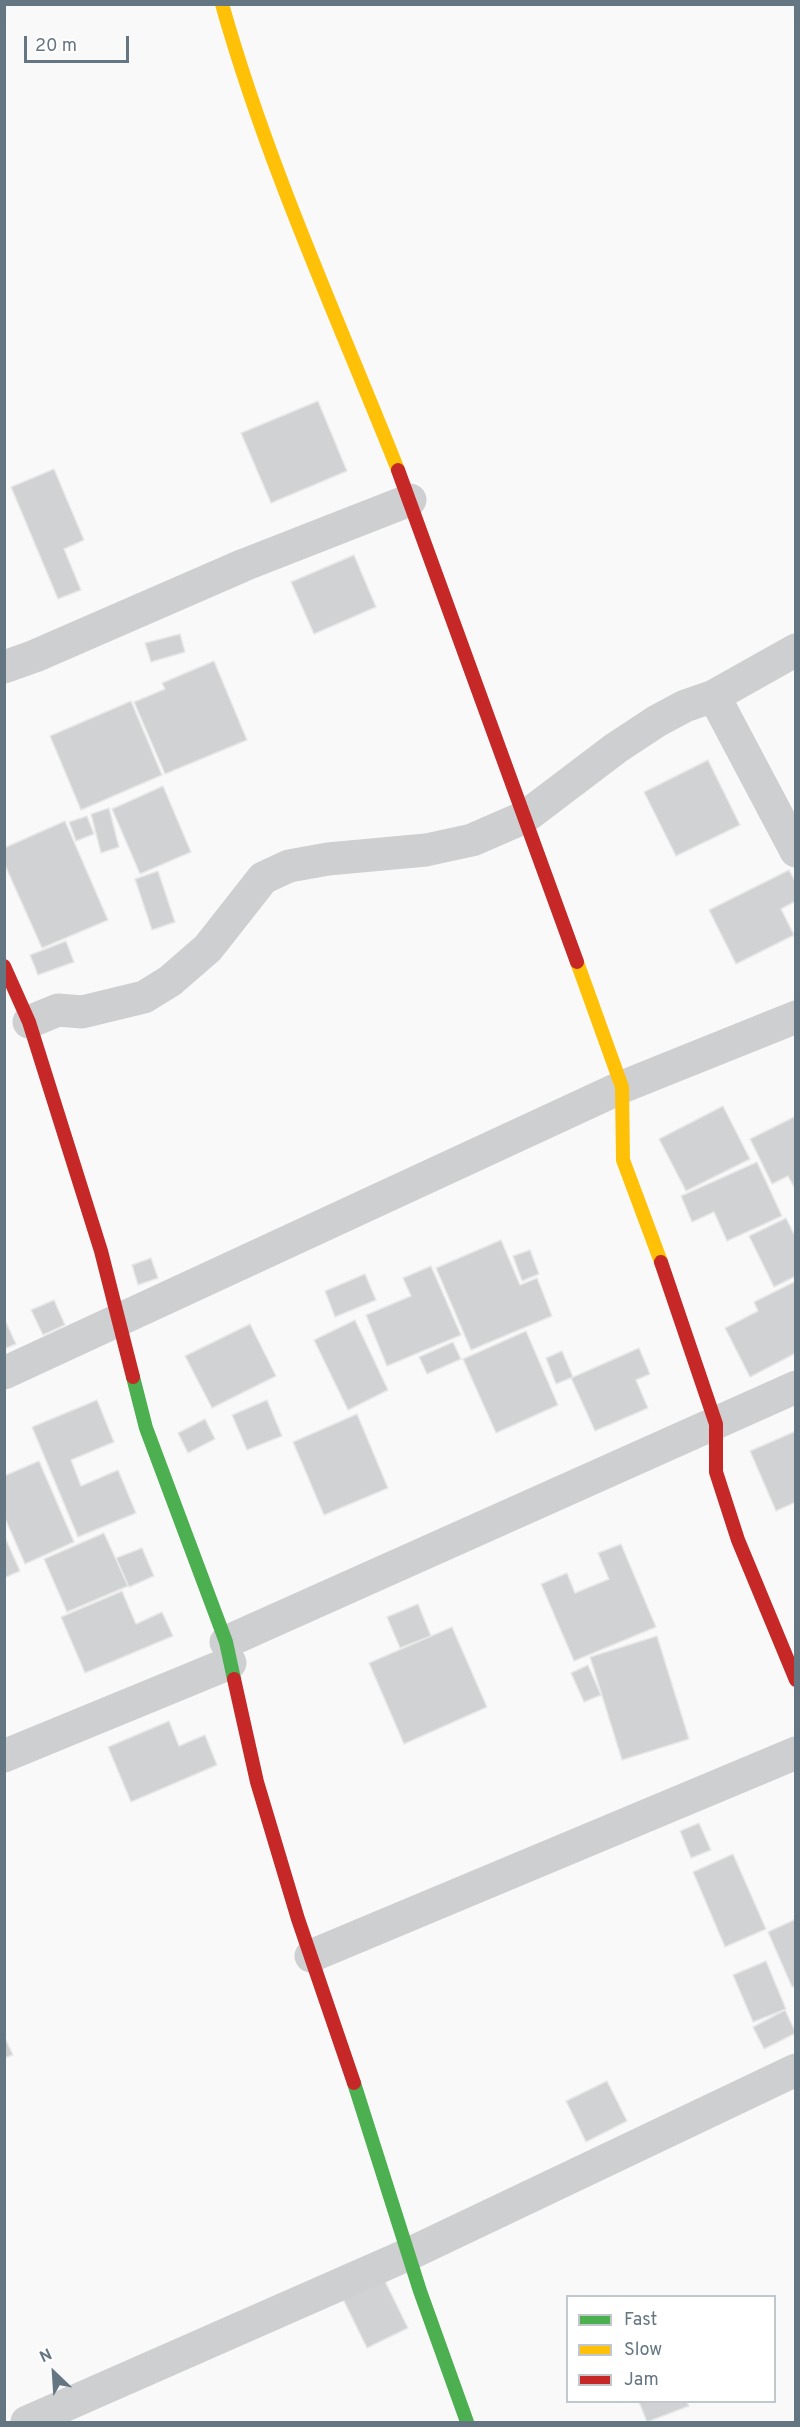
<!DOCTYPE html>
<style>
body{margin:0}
#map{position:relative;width:800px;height:2427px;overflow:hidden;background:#f9f9f9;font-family:Overpass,sans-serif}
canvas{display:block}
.frame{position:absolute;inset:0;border:6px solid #657683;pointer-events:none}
.legend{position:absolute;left:566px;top:2295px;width:210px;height:108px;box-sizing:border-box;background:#fff;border:2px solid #c1c8cd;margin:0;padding:8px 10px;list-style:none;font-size:18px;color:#657683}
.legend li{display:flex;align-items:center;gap:12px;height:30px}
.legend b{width:30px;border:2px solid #c1c8cd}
.north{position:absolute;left:24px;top:2343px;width:60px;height:60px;-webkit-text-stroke:4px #fff;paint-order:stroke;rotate:335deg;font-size:16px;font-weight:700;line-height:24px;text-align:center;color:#657683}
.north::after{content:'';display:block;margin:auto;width:21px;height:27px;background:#657683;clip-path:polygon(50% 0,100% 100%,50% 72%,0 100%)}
.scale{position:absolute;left:24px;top:36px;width:105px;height:27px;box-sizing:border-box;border:3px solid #657683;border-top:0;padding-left:8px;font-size:18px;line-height:21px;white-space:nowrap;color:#657683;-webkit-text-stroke:4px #fff;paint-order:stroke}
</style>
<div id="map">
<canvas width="800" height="2427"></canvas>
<div class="frame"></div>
<ul class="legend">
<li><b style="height:8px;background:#4caf50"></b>Fast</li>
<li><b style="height:8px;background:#ffc107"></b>Slow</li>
<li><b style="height:8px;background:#c62828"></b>Jam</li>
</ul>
<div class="north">N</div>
<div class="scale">20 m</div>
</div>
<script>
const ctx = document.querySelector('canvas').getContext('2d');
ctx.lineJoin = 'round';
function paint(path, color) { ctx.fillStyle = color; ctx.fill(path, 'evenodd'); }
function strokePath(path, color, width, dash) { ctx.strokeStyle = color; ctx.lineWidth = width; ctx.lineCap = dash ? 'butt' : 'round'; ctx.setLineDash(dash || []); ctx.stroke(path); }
const building = new Path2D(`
 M 318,401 L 347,471 L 271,503 L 241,433 Z
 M 54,469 L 84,540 L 64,549 L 81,590 L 58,599 L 11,487 Z
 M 354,555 L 376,607 L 314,634 L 291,582 Z
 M 180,634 L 185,652 L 151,662 L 145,643 Z
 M 214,661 L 247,740 L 165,774 L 134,702 L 165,689 L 162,683 Z
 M 131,701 L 162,775 L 81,810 L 50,736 Z
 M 708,760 L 740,825 L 676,856 L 644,792 Z
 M 163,786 L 191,852 L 140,874 L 112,809 Z
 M 109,808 L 119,847 L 101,853 L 91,814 Z
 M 87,816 L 94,834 L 76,841 L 69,822 Z
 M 65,821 L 108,920 L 42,948 L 4,863 L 4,848 Z
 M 789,870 L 796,883 L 796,901 L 781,909 L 794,935 L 736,964 L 709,910 Z
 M 158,871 L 175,922 L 152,930 L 135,879 Z
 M 66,941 L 74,962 L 38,975 L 30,955 Z
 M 723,1106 L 750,1159 L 686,1191 L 659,1139 Z
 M 796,1116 L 796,1191 L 788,1176 L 772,1184 L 750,1139 Z
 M 757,1162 L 782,1216 L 727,1241 L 714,1212 L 692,1222 L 681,1196 Z
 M 786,1218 L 796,1238 L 796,1276 L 774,1287 L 749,1236 Z
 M 501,1240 L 520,1285 L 537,1278 L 552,1316 L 471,1350 L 436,1268 Z
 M 530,1250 L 539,1274 L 522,1281 L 513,1256 Z
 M 151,1258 L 158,1278 L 138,1285 L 132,1265 Z
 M 431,1266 L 461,1335 L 387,1366 L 366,1315 L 411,1296 L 403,1278 Z
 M 365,1274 L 376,1300 L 335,1317 L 325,1291 Z
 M 796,1281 L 796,1353 L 750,1377 L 725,1328 L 758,1311 L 754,1302 Z
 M 54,1300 L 65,1325 L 43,1335 L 31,1310 Z
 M 4,1318 L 16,1344 L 4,1349 Z
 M 355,1320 L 388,1390 L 348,1410 L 314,1340 Z
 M 250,1324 L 276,1376 L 212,1408 L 185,1356 Z
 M 526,1331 L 558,1405 L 496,1433 L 463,1359 Z
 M 453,1342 L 461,1359 L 427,1374 L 419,1357 Z
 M 639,1348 L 650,1374 L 636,1380 L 648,1408 L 595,1431 L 571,1378 Z
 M 562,1351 L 573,1377 L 556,1384 L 546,1358 Z
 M 97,1400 L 114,1442 L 71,1460 L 81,1486 L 118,1470 L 136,1513 L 78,1537 L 32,1427 Z
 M 267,1400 L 282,1436 L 247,1450 L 232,1415 Z
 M 357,1414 L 388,1488 L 324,1515 L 293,1442 Z
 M 205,1419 L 215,1439 L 188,1453 L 178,1433 Z
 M 796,1431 L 796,1502 L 776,1511 L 750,1451 Z
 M 39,1461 L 74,1542 L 25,1564 L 4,1516 L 4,1476 Z
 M 104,1533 L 128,1586 L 67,1612 L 44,1559 Z
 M 4,1535 L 20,1571 L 4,1578 Z
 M 621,1544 L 656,1627 L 574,1661 L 541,1584 L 567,1573 L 575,1593 L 609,1579 L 598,1553 Z
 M 142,1548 L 154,1576 L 129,1587 L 116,1558 Z
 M 122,1591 L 136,1624 L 162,1612 L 173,1636 L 85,1673 L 61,1617 Z
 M 418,1604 L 431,1636 L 400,1648 L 387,1617 Z
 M 452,1627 L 487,1707 L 404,1744 L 369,1663 Z
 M 657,1636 L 689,1739 L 622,1760 L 590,1657 Z
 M 588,1665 L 601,1695 L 584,1702 L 571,1673 Z
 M 169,1721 L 179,1746 L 205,1735 L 217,1765 L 131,1802 L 108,1747 Z
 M 699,1823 L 711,1850 L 691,1858 L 680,1831 Z
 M 733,1854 L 766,1929 L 725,1947 L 693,1872 Z
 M 796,1919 L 796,1986 L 792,1987 L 768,1932 Z
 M 766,1961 L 786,2009 L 753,2022 L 733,1975 Z
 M 785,2010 L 796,2033 L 764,2049 L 753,2027 Z
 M 4,2036 L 13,2055 L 4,2058 Z
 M 607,2081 L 627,2121 L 586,2142 L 566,2101 Z
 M 378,2267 L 408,2328 L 367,2348 L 337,2287 Z
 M 639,2402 L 687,2402 L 689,2406 L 647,2422 Z`);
const street = new Path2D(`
 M 4,667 L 35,656 L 244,565 L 410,500
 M 714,696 L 796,851
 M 29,1022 L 58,1010 L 82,1012 L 144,997 L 170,981 L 208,948 L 263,878 L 289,866 L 328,859 L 426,850 L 472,840 L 525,817 L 616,748 L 657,721 L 685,706 L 714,696 L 796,650
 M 4,1373 L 622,1087 L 796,1017
 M 226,1642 L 796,1387
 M 4,1756 L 230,1663
 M 311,1956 L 796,1753
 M 27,2422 L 409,2254 L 796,2070`);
const fast = new Path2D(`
 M 133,1377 L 146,1428 L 226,1642 L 234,1679
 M 354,2083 L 420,2291 L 467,2422`);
const slow = new Path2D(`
 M 222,4 C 267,164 337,317 398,470
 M 577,962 L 622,1087 L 623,1160 L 661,1262`);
const jam = new Path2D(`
 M 398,470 L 577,962
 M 4,966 L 29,1022 L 101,1251 L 133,1377
 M 661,1262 L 716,1424 L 716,1472 L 738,1540 L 796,1680
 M 234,1679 L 257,1782 L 298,1919 L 354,2083`);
paint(building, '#d0d2d3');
strokePath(building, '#e8e8e8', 1.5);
strokePath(street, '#cecfd0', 33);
strokePath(fast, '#4caf50', 14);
strokePath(slow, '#ffc107', 14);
strokePath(jam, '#c62828', 14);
</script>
